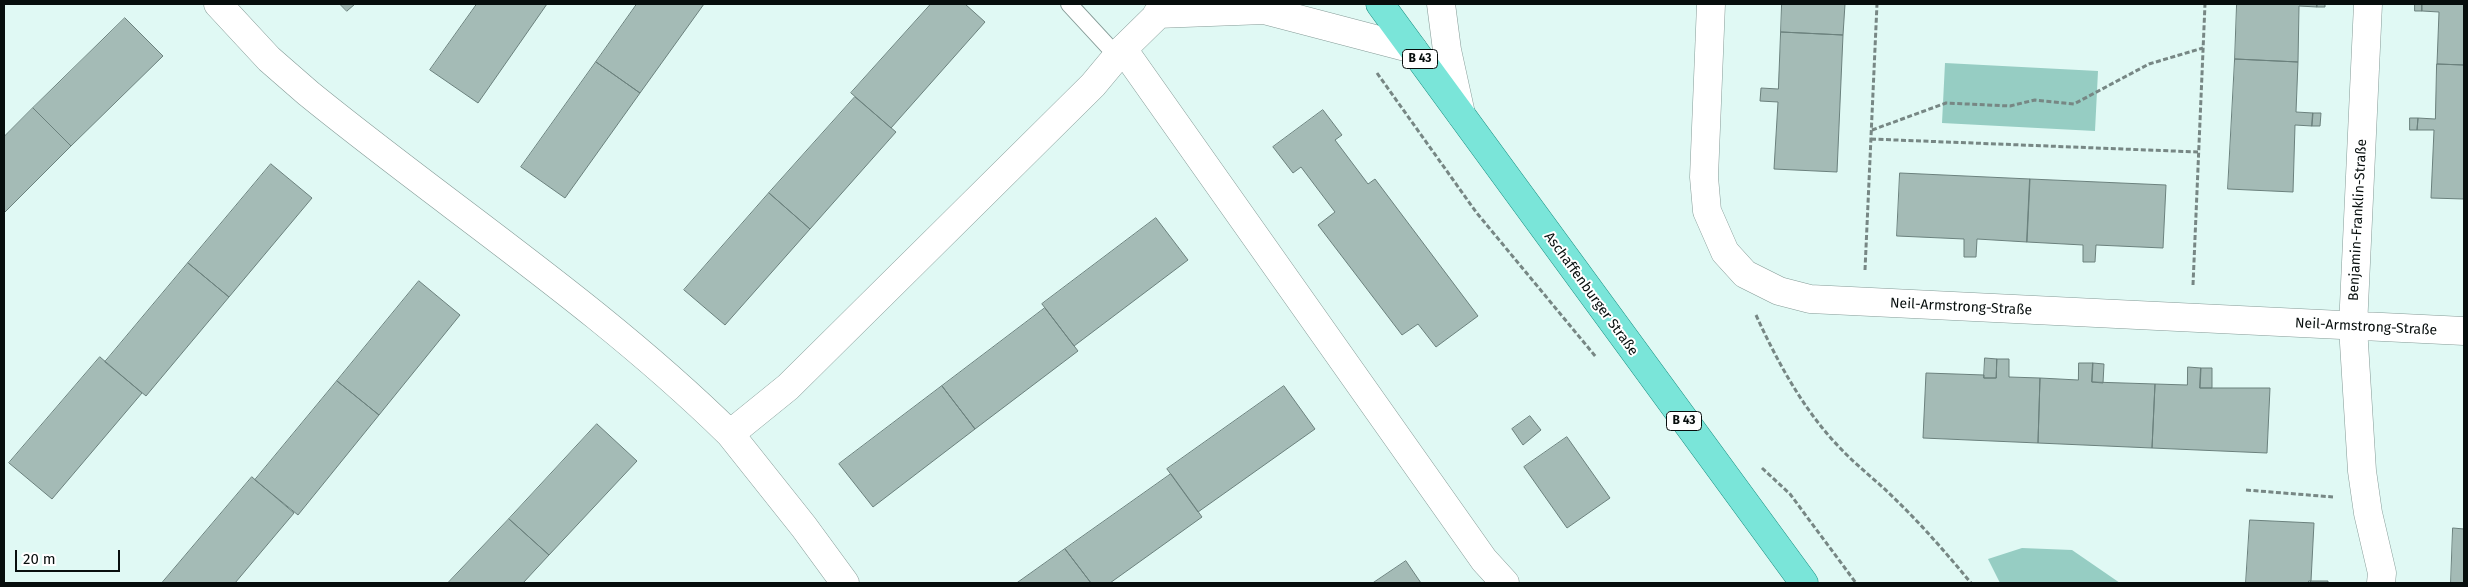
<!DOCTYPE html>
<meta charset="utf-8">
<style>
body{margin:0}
#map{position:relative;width:2468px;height:587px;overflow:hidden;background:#e0f9f4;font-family:"Fira Sans",sans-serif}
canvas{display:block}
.frame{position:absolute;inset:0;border:5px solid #070e0d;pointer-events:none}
.scale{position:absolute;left:15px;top:550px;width:105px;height:22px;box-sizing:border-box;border:2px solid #070e0d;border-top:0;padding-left:6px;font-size:15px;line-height:18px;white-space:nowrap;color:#070e0d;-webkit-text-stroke:4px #fff;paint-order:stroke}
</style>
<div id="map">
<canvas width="2468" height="587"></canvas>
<div class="frame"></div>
<div class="scale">20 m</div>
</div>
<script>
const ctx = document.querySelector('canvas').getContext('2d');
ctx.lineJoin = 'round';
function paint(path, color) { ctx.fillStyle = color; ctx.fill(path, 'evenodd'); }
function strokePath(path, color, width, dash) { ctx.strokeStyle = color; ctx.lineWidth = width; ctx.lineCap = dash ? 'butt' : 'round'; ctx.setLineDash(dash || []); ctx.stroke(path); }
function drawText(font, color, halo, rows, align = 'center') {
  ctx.font = font + ' "Fira Sans",sans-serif'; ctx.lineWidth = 4; ctx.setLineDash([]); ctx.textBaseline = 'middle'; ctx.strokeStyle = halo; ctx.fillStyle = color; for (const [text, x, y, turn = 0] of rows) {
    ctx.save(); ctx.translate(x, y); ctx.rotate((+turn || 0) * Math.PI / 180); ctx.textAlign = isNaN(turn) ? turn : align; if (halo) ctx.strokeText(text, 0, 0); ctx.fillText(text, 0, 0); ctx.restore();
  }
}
const green = new Path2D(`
 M 1945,63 L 2098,71 L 2095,131 L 1942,123 Z
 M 2022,548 L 2072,550 L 2120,583 L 2000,583 L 1988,559 Z`);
const building = new Path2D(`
 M 340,4 L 355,4 L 347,11 Z
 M 477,4 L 547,4 L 478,103 L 430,70 Z
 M 637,4 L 704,4 L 640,93 L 596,62 Z
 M 931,4 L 965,4 L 985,22 L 891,128 L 851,93 Z
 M 1782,4 L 1845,4 L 1843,35 L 1781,32 Z
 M 2237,4 L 2317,4 L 2317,7 L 2299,6 L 2298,62 L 2235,59 Z
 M 2317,4 L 2325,4 L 2325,7 L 2317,7 Z
 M 2415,4 L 2422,4 L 2422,11 L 2415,11 Z
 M 2422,4 L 2464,4 L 2464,65 L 2437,64 L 2439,12 L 2422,11 Z
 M 125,18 L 163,56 L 71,146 L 33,108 Z
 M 1781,32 L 1843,35 L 1837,172 L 1774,169 L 1778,102 L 1760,101 L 1761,88 L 1778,89 Z
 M 2235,59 L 2298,62 L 2296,112 L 2313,113 L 2312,126 L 2295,125 L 2293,192 L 2228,189 Z
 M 596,62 L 640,93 L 565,198 L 521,167 Z
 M 2437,64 L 2464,65 L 2464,199 L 2431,198 L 2434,130 L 2417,130 L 2418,118 L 2435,119 Z
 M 855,97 L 896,132 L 810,229 L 769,193 Z
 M 33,108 L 71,146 L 4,213 L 4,137 Z
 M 1323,110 L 1342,135 L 1335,140 L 1368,184 L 1375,179 L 1478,316 L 1436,347 L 1418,324 L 1402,335 L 1318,225 L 1335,212 L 1301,167 L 1293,173 L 1273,147 Z
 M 2313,113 L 2321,113 L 2320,126 L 2312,126 Z
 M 2410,118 L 2418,118 L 2417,130 L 2410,130 Z
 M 271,164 L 312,198 L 229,297 L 188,263 Z
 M 1900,173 L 2030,179 L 2027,242 L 1977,239 L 1976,257 L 1964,257 L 1964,239 L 1897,236 Z
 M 2030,179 L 2166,185 L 2163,248 L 2096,245 L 2095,262 L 2083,262 L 2083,245 L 2027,242 Z
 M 769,193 L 810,229 L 725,325 L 684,290 Z
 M 1156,218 L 1188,260 L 1074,346 L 1042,304 Z
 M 188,263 L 229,297 L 146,396 L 105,362 Z
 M 419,281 L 460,315 L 379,415 L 337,381 Z
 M 1045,308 L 1078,351 L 975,429 L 942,386 Z
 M 100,357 L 142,393 L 52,499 L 9,463 Z
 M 1985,358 L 1997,359 L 1996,378 L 1984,378 Z
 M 1997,359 L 2009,359 L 2009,377 L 2040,378 L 2038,443 L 1923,438 L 1926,373 L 1984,375 L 1984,378 L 1996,378 Z
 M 2079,363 L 2093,363 L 2092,382 L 2155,384 L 2152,448 L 2038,443 L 2040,378 L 2078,380 Z
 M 2093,363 L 2104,364 L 2103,383 L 2092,382 Z
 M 2188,367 L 2201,368 L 2200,388 L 2270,388 L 2267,453 L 2152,448 L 2155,384 L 2187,385 Z
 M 2201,368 L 2212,368 L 2212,388 L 2200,388 Z
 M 337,381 L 379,415 L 298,515 L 255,480 Z
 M 942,386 L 975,429 L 873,507 L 839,464 Z
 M 1284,386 L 1315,429 L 1198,512 L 1167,469 Z
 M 1530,416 L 1541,430 L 1523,445 L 1512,429 Z
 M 597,424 L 637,461 L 549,555 L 509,519 Z
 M 1567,437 L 1610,498 L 1567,528 L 1524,467 Z
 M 1171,474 L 1202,517 L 1110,583 L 1091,583 L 1065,549 Z
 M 252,477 L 294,513 L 235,583 L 162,583 Z
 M 509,519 L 549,555 L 523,583 L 448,583 Z
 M 2250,520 L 2314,523 L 2311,581 L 2309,583 L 2246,583 Z
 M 2453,528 L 2464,529 L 2464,583 L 2451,583 Z
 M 1065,549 L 1091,583 L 1017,583 Z
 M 1406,561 L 1421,583 L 1373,583 Z
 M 2309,581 L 2328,581 L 2328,583 L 2309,583 Z`);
const path = new Path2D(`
 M 1377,73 L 1476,212 L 1596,357
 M 1872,130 L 1946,103 L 2010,106 L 2035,100 L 2074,104 L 2149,64 L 2203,48
 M 1871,139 L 2198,152
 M 1865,270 L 1877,4
 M 2193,285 L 2205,4
 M 1756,315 C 1778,363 1804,411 1841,449 C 1858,467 1877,481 1894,498 C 1922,525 1947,554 1971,583
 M 1762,468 L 1790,494 L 1856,583
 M 2246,490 L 2333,497`);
const lane = new Path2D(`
 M 1069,4 L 1117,56`);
const street = new Path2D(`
 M 218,4 L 269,59 L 308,93 C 448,207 601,307 730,434 L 788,387 L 1093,85 L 1123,49 L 1169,4
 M 1441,4 L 1447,50 L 1461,114
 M 1711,4 L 1704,177 L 1707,211 L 1725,252 L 1745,274 L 1779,291 L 1810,299 L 2464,331
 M 2368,4 L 2353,327 L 2362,471 L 2368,513 L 2382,573 L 2381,583
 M 1157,14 L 1264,10 L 1413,49
 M 1123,49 L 1484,560 L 1505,583
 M 730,434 L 804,527 L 845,583`);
const primary = new Path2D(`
 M 1380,4 L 1804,583`);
const shields = [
 [1420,59,35],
 [1684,421,35]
];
const shieldNames = [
 ["B 43",1420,59],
 ["B 43",1684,421]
];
const streetNames = [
 ["Benjamin-Franklin-Straße",2358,220,-87],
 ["Aschaffenburger Straße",1591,294,54],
 ["Neil-Armstrong-Straße",1961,307,3],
 ["Neil-Armstrong-Straße",2366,327,3]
];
paint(green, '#96cdc3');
paint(building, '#a4bbb6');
strokePath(building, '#6b817d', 1);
strokePath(lane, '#859b97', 18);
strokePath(street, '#859b97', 29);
strokePath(primary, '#198f81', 29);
strokePath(path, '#778784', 3, [5, 2.5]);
strokePath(lane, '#fff', 16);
strokePath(street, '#fff', 28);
strokePath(primary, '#7ae5d9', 28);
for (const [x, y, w] of shields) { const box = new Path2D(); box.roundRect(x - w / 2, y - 9.5, w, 19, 4); ctx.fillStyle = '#fff'; ctx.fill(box); strokePath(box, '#070e0d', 1); }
drawText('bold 12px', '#070e0d', null, shieldNames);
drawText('14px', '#070e0d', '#fff', streetNames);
</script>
